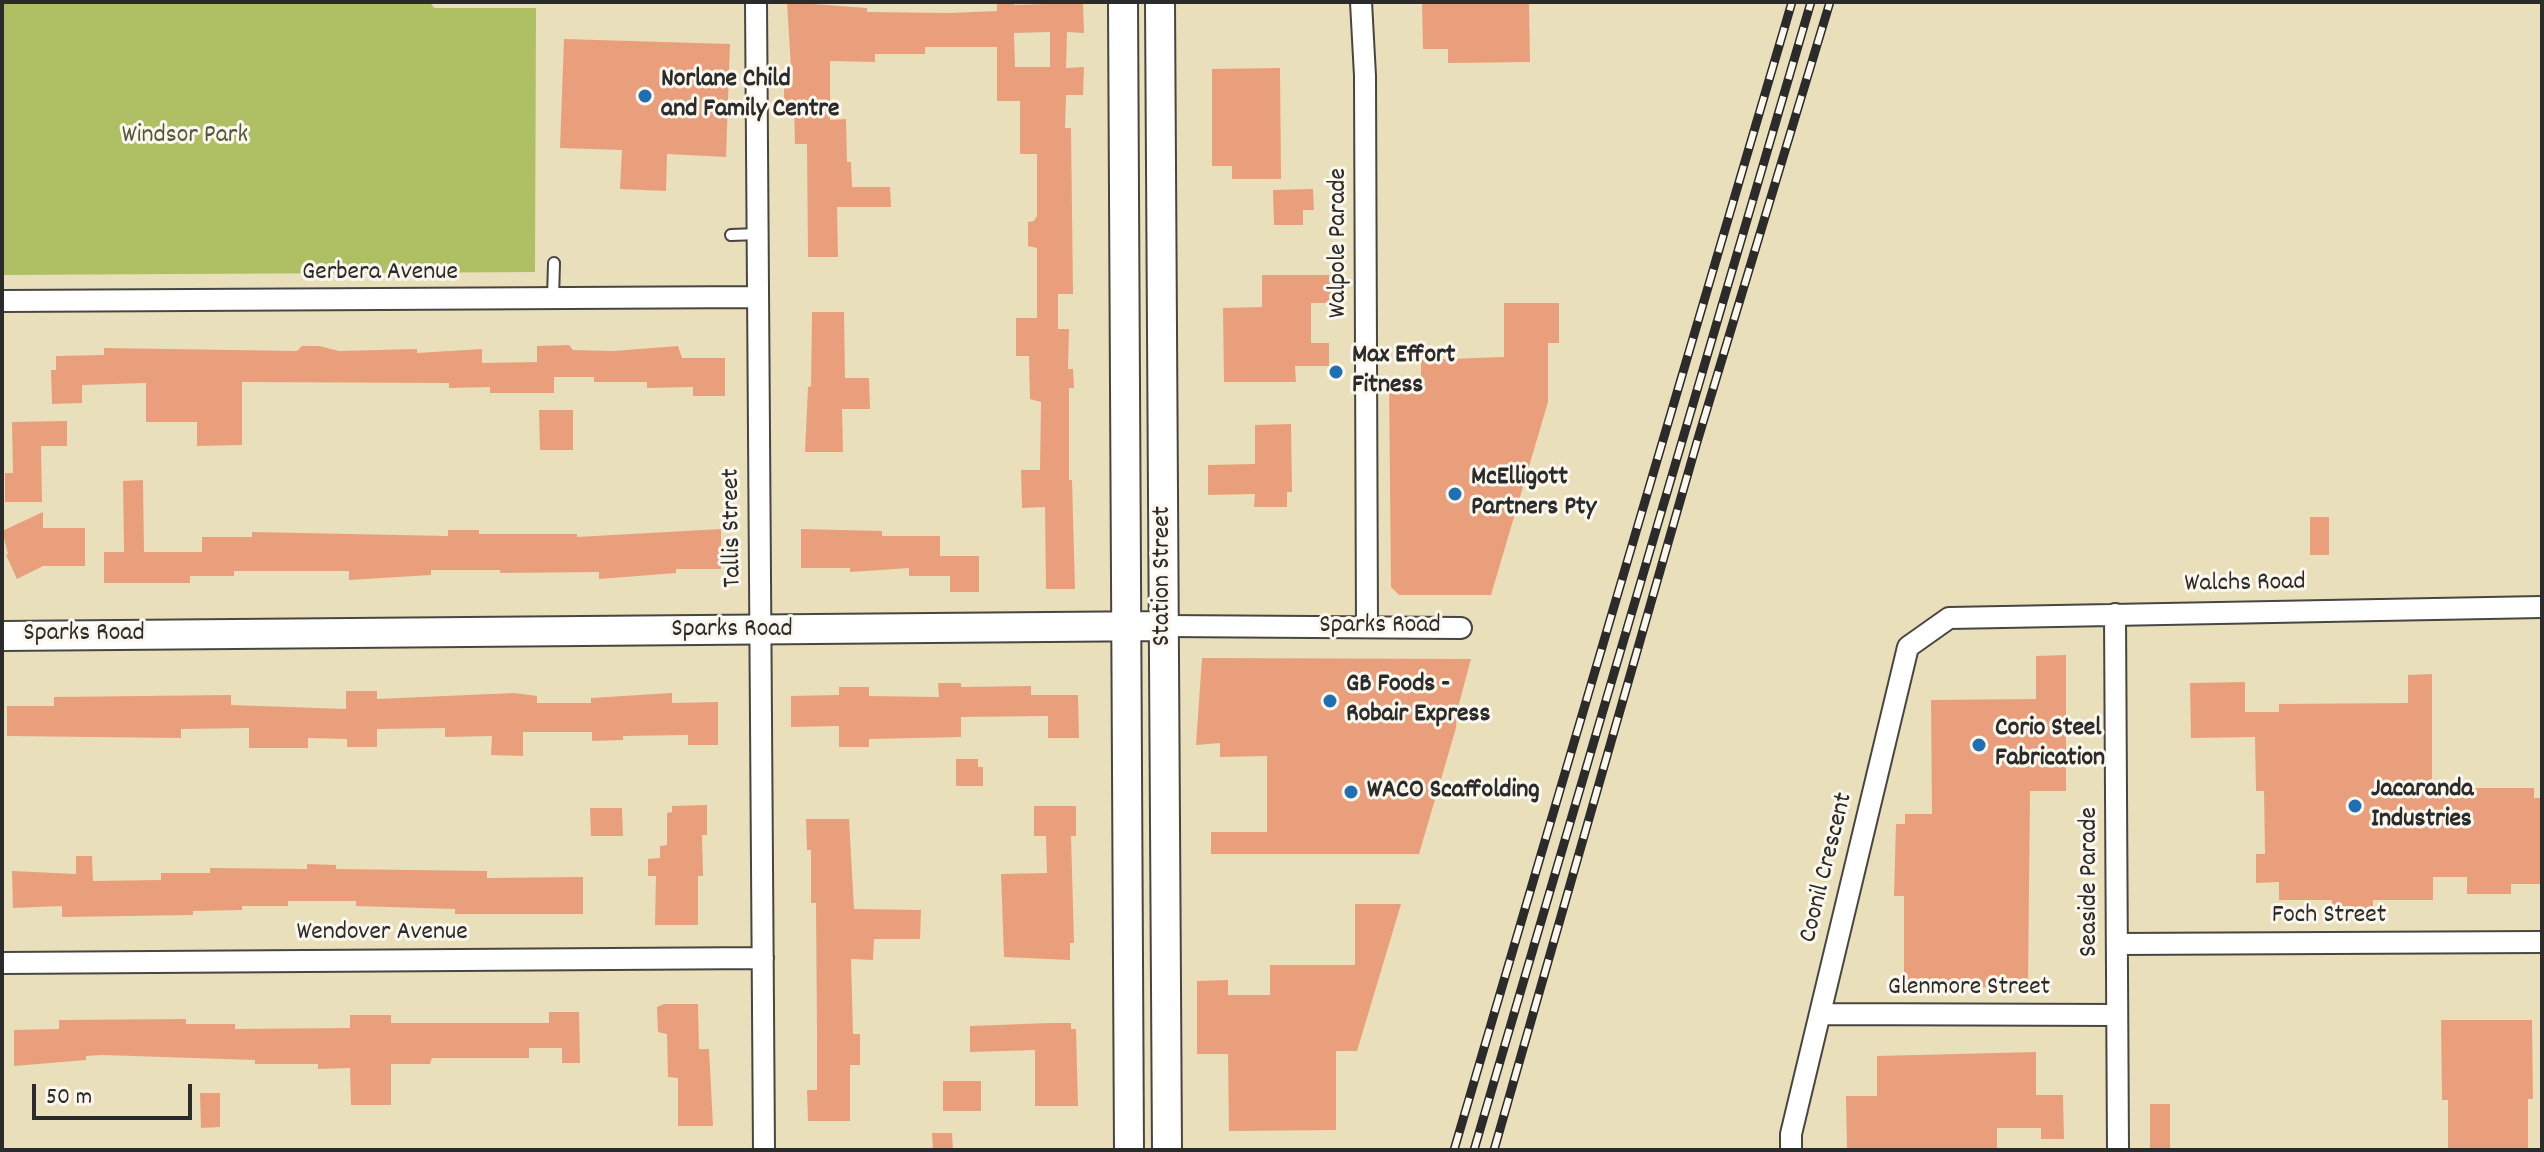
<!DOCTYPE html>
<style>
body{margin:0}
#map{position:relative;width:2544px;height:1152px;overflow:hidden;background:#eadfbb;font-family:Dekko,sans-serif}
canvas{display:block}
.frame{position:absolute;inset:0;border:4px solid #2b2b2b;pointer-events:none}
.scale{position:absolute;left:32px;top:1084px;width:160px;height:36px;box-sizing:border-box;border:4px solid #2b2b2b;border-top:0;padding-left:10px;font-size:24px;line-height:28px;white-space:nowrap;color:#2b2b2b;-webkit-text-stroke:6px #fbf7ec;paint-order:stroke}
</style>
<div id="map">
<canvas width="2544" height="1152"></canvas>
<div class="frame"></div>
<div class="scale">50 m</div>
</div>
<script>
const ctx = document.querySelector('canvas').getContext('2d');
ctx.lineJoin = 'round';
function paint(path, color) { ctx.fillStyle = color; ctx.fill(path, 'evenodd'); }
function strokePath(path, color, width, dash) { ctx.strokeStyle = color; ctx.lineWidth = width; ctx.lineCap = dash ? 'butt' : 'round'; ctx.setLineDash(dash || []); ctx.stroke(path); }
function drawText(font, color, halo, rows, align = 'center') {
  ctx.font = font + ' Dekko,sans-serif'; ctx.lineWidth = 6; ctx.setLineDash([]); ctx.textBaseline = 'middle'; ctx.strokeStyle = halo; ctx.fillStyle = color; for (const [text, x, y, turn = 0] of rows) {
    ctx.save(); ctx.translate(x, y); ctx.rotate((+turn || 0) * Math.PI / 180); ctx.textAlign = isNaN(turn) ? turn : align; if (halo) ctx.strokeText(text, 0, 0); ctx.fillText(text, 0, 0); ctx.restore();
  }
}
const green = new Path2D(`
 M 2,2 L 430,2 L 434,8 L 536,8 L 535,272 L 2,275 Z`);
const building = new Path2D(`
 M 787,2 L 867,8 L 867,12 L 950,13 L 997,11 L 997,2 L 1014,2 L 1014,5 L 1083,3 L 1084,33 L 1067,32 L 1066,68 L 1084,67 L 1083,95 L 1066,95 L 1065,128 L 1071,128 L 1073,294 L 1058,294 L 1058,329 L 1069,329 L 1068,369 L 1073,369 L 1074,388 L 1069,388 L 1069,480 L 1072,480 L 1075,589 L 1046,589 L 1045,507 L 1022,508 L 1021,470 L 1040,470 L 1041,402 L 1030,399 L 1029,356 L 1016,356 L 1016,318 L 1037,318 L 1037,248 L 1028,246 L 1028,222 L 1034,221 L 1037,216 L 1037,154 L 1020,154 L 1020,101 L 997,101 L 997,47 L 925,47 L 925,54 L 875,54 L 875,62 L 830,61 L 830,120 L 846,119 L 847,162 L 851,162 L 852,187 L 890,187 L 891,207 L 837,207 L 838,257 L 808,257 L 807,144 L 795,144 L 794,101 L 784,101 L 784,78 L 788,78 L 791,68 ZM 1050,32 L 1050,67 L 1015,67 L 1014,33 Z
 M 1422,2 L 1529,2 L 1530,62 L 1448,63 L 1448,49 L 1423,49 Z
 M 564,39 L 730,44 L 726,157 L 667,154 L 666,191 L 620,189 L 622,150 L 560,148 Z
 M 1280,68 L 1281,179 L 1232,179 L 1232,166 L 1212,166 L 1212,69 Z
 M 1313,189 L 1314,210 L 1303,210 L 1303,225 L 1274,225 L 1273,190 Z
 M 1262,275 L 1339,275 L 1339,303 L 1311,303 L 1311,343 L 1329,343 L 1329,366 L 1295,366 L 1296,382 L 1224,382 L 1223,308 L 1262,307 Z
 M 1504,303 L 1559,303 L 1559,343 L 1548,343 L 1548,402 L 1491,595 L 1399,595 L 1391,587 L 1389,378 L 1421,378 L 1421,360 L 1504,357 Z
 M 812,312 L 844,312 L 845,378 L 869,378 L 870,409 L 842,409 L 843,452 L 805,452 L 808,387 L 811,386 Z
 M 569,345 L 573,350 L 613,351 L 678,346 L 682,358 L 725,358 L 725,396 L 693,396 L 693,387 L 647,388 L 647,382 L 594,382 L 594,377 L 554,377 L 554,393 L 490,393 L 490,387 L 449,388 L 449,383 L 242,382 L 242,445 L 197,446 L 197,422 L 146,422 L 146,383 L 82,385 L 82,403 L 52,404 L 51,370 L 56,370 L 56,356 L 104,355 L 104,348 L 297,351 L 302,346 L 319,346 L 339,351 L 417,349 L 417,353 L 482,349 L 482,363 L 537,362 L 537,346 Z
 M 539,410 L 573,410 L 573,450 L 540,450 Z
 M 67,421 L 67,446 L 41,446 L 42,502 L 5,502 L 5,473 L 13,473 L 12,422 Z
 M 1291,424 L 1292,492 L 1287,492 L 1287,507 L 1254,507 L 1255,494 L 1208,495 L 1208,465 L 1255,464 L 1255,425 Z
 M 143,480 L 144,552 L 202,552 L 202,537 L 252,537 L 252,532 L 448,536 L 448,530 L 479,530 L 479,534 L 577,534 L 577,537 L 721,529 L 721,569 L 676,569 L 676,573 L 599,579 L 599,572 L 500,573 L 500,570 L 431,570 L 431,575 L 349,580 L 349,571 L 234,571 L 234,576 L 190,576 L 190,583 L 104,583 L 104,552 L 124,552 L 123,481 Z
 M 43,512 L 43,528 L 85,528 L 85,566 L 43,566 L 17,579 L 6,555 L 8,554 L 2,531 Z
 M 2310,517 L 2329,517 L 2329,555 L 2310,555 Z
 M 801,529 L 882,531 L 882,536 L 940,536 L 940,556 L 979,556 L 979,592 L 950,592 L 950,576 L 909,576 L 909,568 L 850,572 L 850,568 L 801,568 Z
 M 2066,655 L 2066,791 L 2030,791 L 2028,988 L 1904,986 L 1904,896 L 1894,896 L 1896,824 L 1905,824 L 1905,814 L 1932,814 L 1931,700 L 2036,699 L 2036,656 Z
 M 1202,658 L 1471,659 L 1457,711 L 1456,728 L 1419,854 L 1211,854 L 1211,832 L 1267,832 L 1267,756 L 1220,757 L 1220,743 L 1196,745 Z
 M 2432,674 L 2432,788 L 2534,788 L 2534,798 L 2542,798 L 2542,884 L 2511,884 L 2511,894 L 2467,894 L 2467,877 L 2433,877 L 2433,900 L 2373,900 L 2373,910 L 2332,910 L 2332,900 L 2279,900 L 2279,882 L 2256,883 L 2256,854 L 2265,854 L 2264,791 L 2256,791 L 2255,737 L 2191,738 L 2190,683 L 2245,682 L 2245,712 L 2279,712 L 2279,704 L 2408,703 L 2408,675 Z
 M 938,683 L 961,683 L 961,687 L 1031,686 L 1031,695 L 1078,695 L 1079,738 L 1048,738 L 1048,716 L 961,717 L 961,737 L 869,739 L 869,747 L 839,747 L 839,726 L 791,727 L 791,696 L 839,695 L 839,687 L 869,687 L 869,696 L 939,697 Z
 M 346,691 L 377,691 L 377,699 L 514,693 L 537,696 L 537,703 L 591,703 L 591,698 L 672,693 L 672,703 L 718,702 L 718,745 L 688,745 L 688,735 L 623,736 L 623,740 L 592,741 L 592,732 L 523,732 L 523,756 L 491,755 L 492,736 L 445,737 L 445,728 L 377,729 L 377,747 L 347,747 L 347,739 L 308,738 L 308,748 L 249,748 L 249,728 L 181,729 L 181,738 L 7,736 L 7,706 L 54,706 L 54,697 L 231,695 L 231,705 L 346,709 Z
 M 956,759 L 978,759 L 978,767 L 983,767 L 983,786 L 956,786 Z
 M 707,805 L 707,835 L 702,835 L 703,876 L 698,876 L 698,925 L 655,925 L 656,876 L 648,876 L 648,859 L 660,858 L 660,846 L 667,845 L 667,813 L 672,812 L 672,806 Z
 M 1034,806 L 1076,806 L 1076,836 L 1071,836 L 1074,943 L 1070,943 L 1070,960 L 1004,957 L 1001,874 L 1047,873 L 1046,836 L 1034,836 Z
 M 590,808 L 622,808 L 623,836 L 591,836 Z
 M 806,819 L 849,819 L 854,909 L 921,910 L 920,939 L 874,939 L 873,960 L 851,959 L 853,1034 L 860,1034 L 860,1065 L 850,1065 L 850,1121 L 808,1121 L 807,1090 L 817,1090 L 817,1035 L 816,903 L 811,903 L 811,850 L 807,850 Z
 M 76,856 L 92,856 L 93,881 L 161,880 L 161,873 L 210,873 L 210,868 L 307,869 L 307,864 L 336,865 L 336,869 L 487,871 L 487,878 L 583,877 L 583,914 L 455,914 L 455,909 L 356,906 L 356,901 L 288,901 L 288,906 L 242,906 L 242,910 L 193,911 L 193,915 L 62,917 L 62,906 L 13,908 L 12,871 L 76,874 Z
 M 1355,904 L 1401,904 L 1357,1051 L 1336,1051 L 1336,1130 L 1229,1131 L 1228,1054 L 1197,1054 L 1197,981 L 1228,980 L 1228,995 L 1270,995 L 1270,965 L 1355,965 Z
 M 664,1004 L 698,1004 L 699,1049 L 709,1049 L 713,1126 L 678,1126 L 678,1078 L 668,1077 L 667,1034 L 658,1032 L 657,1007 Z
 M 549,1012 L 579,1012 L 580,1063 L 562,1063 L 562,1048 L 529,1048 L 529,1058 L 432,1058 L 430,1064 L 391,1064 L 391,1105 L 351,1105 L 350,1068 L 318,1069 L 318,1064 L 255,1064 L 255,1060 L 102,1055 L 86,1056 L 86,1060 L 14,1066 L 14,1030 L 59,1029 L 59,1020 L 186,1019 L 186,1024 L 235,1024 L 235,1029 L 350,1028 L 350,1015 L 391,1015 L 391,1023 L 549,1023 Z
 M 2441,1020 L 2532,1020 L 2533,1099 L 2528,1099 L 2528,1150 L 2448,1150 L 2448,1100 L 2442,1100 Z
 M 1051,1023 L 1071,1023 L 1071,1029 L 1076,1029 L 1078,1106 L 1035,1106 L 1035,1050 L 970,1052 L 970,1026 Z
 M 2036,1052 L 2036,1095 L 2063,1095 L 2064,1139 L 2041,1139 L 2041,1128 L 1997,1128 L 1997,1150 L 1847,1150 L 1846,1096 L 1877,1096 L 1877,1056 Z
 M 943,1081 L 981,1081 L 981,1111 L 943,1111 Z
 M 200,1093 L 220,1093 L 220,1127 L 201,1128 Z
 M 2150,1104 L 2170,1104 L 2170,1150 L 2150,1150 Z
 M 932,1133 L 952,1133 L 953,1150 L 933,1150 Z`);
const lane = new Path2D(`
 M 731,235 L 758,234
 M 553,299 L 554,263`);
const street = new Path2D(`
 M 756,2 L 764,1150
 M 1361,2 L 1365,76 L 1367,627
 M 2,301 L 758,297
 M 2115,614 L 2118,1150
 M 1164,626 L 1461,628
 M 2117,944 L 2542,942
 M 2,963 L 763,958
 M 1820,1014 L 2117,1015
 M 1791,1150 L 1791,1134 L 1908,647 L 1949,618 L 2542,607`);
const secondary = new Path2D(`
 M 1123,2 L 1129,1150
 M 1160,2 L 1167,1150
 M 2,636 L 1164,626`);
const rail = new Path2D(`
 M 1454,1150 L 1792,2
 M 1474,1150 L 1811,2
 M 1494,1150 L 1697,442 L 1830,2`);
const markers = [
 [645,96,8,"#1f6fb2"],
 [1336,372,8,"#1f6fb2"],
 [1455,494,8,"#1f6fb2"],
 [1330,701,8,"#1f6fb2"],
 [1979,745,8,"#1f6fb2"],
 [1351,792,8,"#1f6fb2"],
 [2355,806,8,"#1f6fb2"]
];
const poiNames = [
 ["Norlane Child",661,81],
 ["and Family Centre",661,111],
 ["Max Effort",1352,357],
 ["Fitness",1352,387],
 ["McElligott",1471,479],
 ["Partners Pty",1471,509],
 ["GB Foods -",1346,686],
 ["Robair Express",1346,716],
 ["Corio Steel",1995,730],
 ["Fabrication",1995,760],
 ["Jacaranda",2371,791],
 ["Industries",2371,821],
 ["WACO Scaffolding",1367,792]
];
const parkNames = [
 ["Windsor Park",185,137]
];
const streetNames = [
 ["Walpole Parade",1340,243,-90],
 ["Gerbera Avenue",380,274],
 ["Tallis Street",734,528,-91],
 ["Station Street",1164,576,-90],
 ["Walchs Road",2245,585,-1],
 ["Sparks Road",1380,627],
 ["Sparks Road",732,631],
 ["Sparks Road",84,635],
 ["Coonil Crescent",1828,868,-76],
 ["Seaside Parade",2091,882,-90],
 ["Foch Street",2329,917],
 ["Wendover Avenue",382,934],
 ["Glenmore Street",1969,989]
];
paint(green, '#aec063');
paint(building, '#ea9f7c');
strokePath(lane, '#484641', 14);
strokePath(street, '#484641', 24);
strokePath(secondary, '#484641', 32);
strokePath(lane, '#fff', 10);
strokePath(street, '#fff', 20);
strokePath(secondary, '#fff', 28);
strokePath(rail, '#2b2b2b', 9);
strokePath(rail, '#fbf7ec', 6, [18]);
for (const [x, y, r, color] of markers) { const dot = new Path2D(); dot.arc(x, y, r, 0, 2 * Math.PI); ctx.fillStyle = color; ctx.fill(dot); strokePath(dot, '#fbf7ec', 3); }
drawText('bold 26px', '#2b2b2b', '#fbf7ec', poiNames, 'left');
drawText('26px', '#52583c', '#fbf7ec', parkNames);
drawText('26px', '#2b2b2b', '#fbf7ec', streetNames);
</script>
